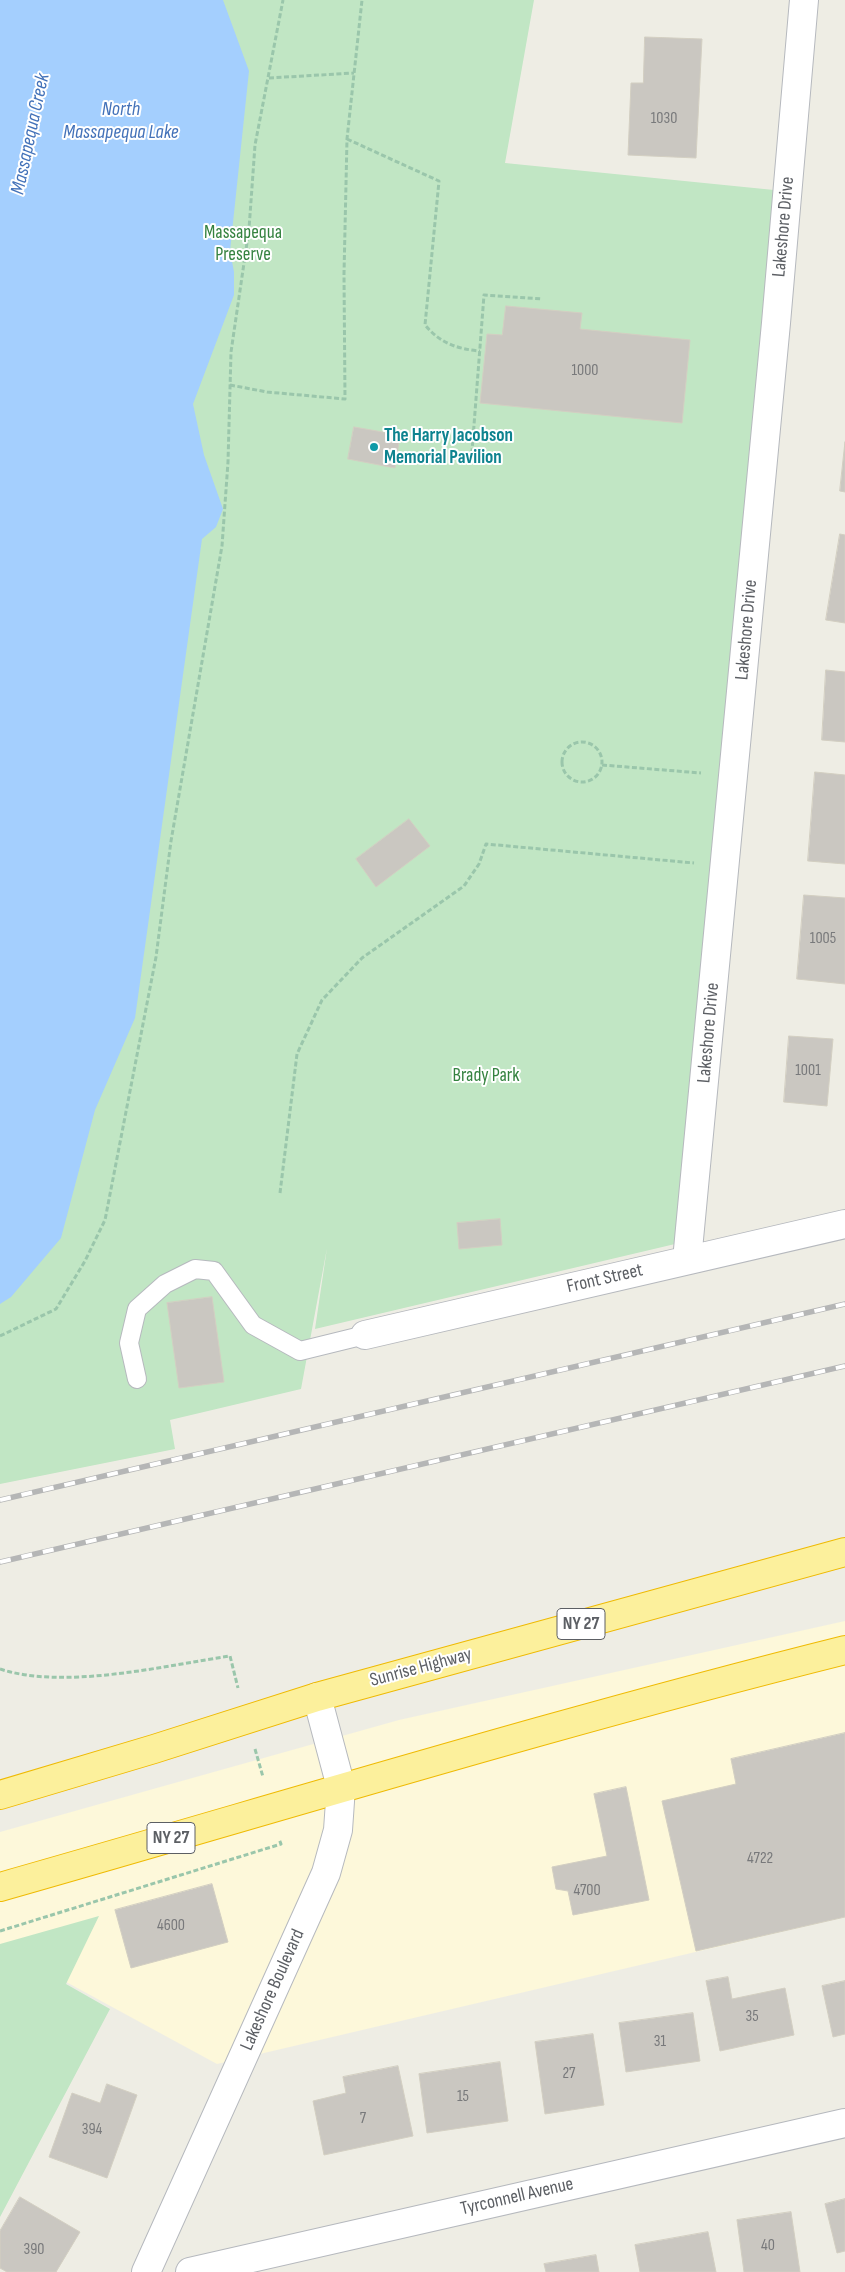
<!DOCTYPE html>
<style>
body{margin:0}
canvas{display:block;background:#eeede4}
</style>
<canvas width="845" height="2272"></canvas>
<script>
const ctx = document.querySelector('canvas').getContext('2d');
ctx.lineJoin = 'round';
function paint(path, color) { ctx.fillStyle = color; ctx.fill(path, 'evenodd'); }
function strokePath(path, color, width, dash) { ctx.strokeStyle = color; ctx.lineWidth = width; ctx.lineCap = dash ? 'butt' : 'round'; ctx.setLineDash(dash || []); ctx.stroke(path); }
function drawText(font, color, halo, rows, align = 'center') {
  ctx.font = font + ' "Sofia Sans Condensed",sans-serif'; ctx.lineWidth = 4; ctx.setLineDash([]); ctx.textBaseline = 'middle'; ctx.strokeStyle = halo; ctx.fillStyle = color; for (const [text, x, y, turn = 0] of rows) {
    ctx.save(); ctx.translate(x, y); ctx.rotate((+turn || 0) * Math.PI / 180); ctx.textAlign = isNaN(turn) ? turn : align; if (halo) ctx.strokeText(text, 0, 0); ctx.fillText(text, 0, 0); ctx.restore();
  }
}
const commercial = new Path2D(`
 M 845,1621 L 845,1917 L 217,2064 L 0,1946 L 0,1832 L 399,1720 Z`);
const green = new Path2D(`
 M 0,0 L 534,0 L 505,163 L 774,190 L 675,1244 L 315,1329 L 327,1248 L 301,1389 L 170,1420 L 175,1449 L 0,1484 Z
 M 99,1916 L 66,1984 L 110,2009 L 0,2217 L 0,1944 Z`);
const water = new Path2D(`
 M 0,0 L 223,0 L 249,71 L 230,251 L 234,272 L 234,295 L 193,404 L 204,455 L 223,509 L 216,527 L 202,539 L 135,1018 L 95,1110 L 61,1238 L 11,1297 L 0,1304 Z`);
const building = new Path2D(`
 M 645,37 L 702,39 L 696,158 L 628,155 L 631,83 L 643,83 Z
 M 506,306 L 582,313 L 580,329 L 690,340 L 682,423 L 480,403 L 487,334 L 502,335 Z
 M 354,427 L 400,435 L 395,468 L 348,459 Z
 M 845,442 L 845,492 L 840,491 Z
 M 840,534 L 845,535 L 845,623 L 826,620 Z
 M 826,670 L 845,672 L 845,742 L 822,740 Z
 M 815,772 L 845,775 L 845,864 L 808,861 Z
 M 409,819 L 430,846 L 376,887 L 356,859 Z
 M 804,895 L 845,898 L 845,984 L 797,979 Z
 M 789,1036 L 833,1039 L 827,1106 L 784,1102 Z
 M 500,1219 L 502,1245 L 459,1249 L 457,1223 Z
 M 212,1297 L 224,1382 L 179,1388 L 167,1303 Z
 M 845,1733 L 845,1917 L 696,1951 L 662,1801 L 736,1784 L 731,1759 Z
 M 626,1787 L 649,1900 L 573,1915 L 568,1891 L 556,1889 L 552,1867 L 607,1856 L 594,1794 Z
 M 212,1884 L 228,1942 L 131,1968 L 115,1910 Z
 M 728,1977 L 732,1999 L 785,1988 L 794,2035 L 720,2051 L 706,1981 Z
 M 845,1981 L 845,2034 L 833,2037 L 822,1986 Z
 M 693,2013 L 700,2061 L 626,2072 L 619,2023 Z
 M 593,2034 L 604,2105 L 545,2114 L 535,2042 Z
 M 500,2062 L 508,2121 L 427,2133 L 419,2074 Z
 M 398,2066 L 413,2136 L 324,2155 L 313,2101 L 346,2093 L 343,2077 Z
 M 107,2084 L 137,2095 L 107,2178 L 49,2157 L 72,2093 L 100,2103 Z
 M 20,2197 L 80,2232 L 56,2272 L 7,2272 L 0,2268 L 0,2231 Z
 M 845,2199 L 845,2251 L 837,2253 L 825,2204 Z
 M 791,2212 L 800,2272 L 744,2272 L 737,2220 Z
 M 708,2232 L 716,2272 L 640,2272 L 635,2245 Z
 M 596,2255 L 599,2272 L 546,2272 L 544,2264 Z`);
const path = new Path2D(`
 M 269,78 L 354,73
 M 347,139 L 439,181 L 425,325 C 440,343 457,349 480,351
 M 230,385 L 267,392 L 345,399 L 344,274 L 347,139 L 362,0
 M 412,457 C 430,459 458,465 472,451 L 484,295 L 542,299
 M562 762a20 20 0 1 1 40 0a20 20 0 1 1-40 0Z
 M 602,765 L 701,773
 M 280,1193 L 297,1054 L 322,1000 L 362,958 L 464,886 L 479,864 L 486,844 L 694,863
 M 0,1336 L 56,1309 L 85,1261 L 105,1220 L 156,957 L 171,841 L 222,546 L 228,462 L 231,352 L 249,229 L 255,145 L 283,0
 M 0,1669 C 64,1690 163,1666 230,1656 L 238,1688
 M 255,1749 L 263,1777
 M 0,1931 L 281,1844 L 279,1839`);
const service = new Path2D(`
 M 137,1379 L 129,1343 L 137,1309 L 165,1284 L 195,1269 L 214,1271 L 253,1325 L 300,1351 L 365,1335`);
const minor = new Path2D(`
 M 687,1260 L 776,323 L 804,0
 M 365,1335 L 845,1224
 M 146,2272 L 326,1873 L 338,1830 L 341,1787 L 317,1697
 M 190,2272 L 845,2123`);
const trunk = new Path2D(`
 M 0,1795 L 154,1749 L 317,1697 L 845,1552
 M 0,1887 C 281,1807 561,1721 845,1650`);
const rail = new Path2D(`
 M 0,1500 L 845,1304
 M 0,1562 L 845,1366`);
const markers = [
 [374,447,5,"#0f9aa8"]
];
const numberNames = [
 ["1030",664,119],
 ["1000",585,371],
 ["1005",823,939],
 ["1001",808,1071],
 ["4722",760,1859],
 ["4700",587,1891],
 ["4600",171,1926],
 ["35",752,2017],
 ["31",660,2042],
 ["27",569,2074],
 ["15",463,2097],
 ["7",363,2119],
 ["394",92,2130],
 ["40",768,2246],
 ["390",34,2250]
];
const shields = [
 [581,1624,48],
 [171,1838,48]
];
const shieldNames = [
 ["NY 27",581,1624],
 ["NY 27",171,1838]
];
const streetNames = [
 ["Lakeshore Drive",784,227,-85],
 ["Lakeshore Drive",747,630,-85],
 ["Lakeshore Drive",709,1033,-85],
 ["Front Street",605,1279,-13],
 ["Sunrise Highway",421,1668,-15],
 ["Lakeshore Boulevard",273,1990,-66],
 ["Tyrconnell Avenue",517,2197,-13]
];
const parkNames = [
 ["Massapequa",243,233],
 ["Preserve",243,255],
 ["Brady Park",486,1076]
];
const cultureNames = [
 ["The Harry Jacobson",384,436],
 ["Memorial Pavilion",384,458]
];
const waterNames = [
 ["North",121,110],
 ["Massapequa Lake",121,133],
 ["Massapequa Creek",31,134,-78]
];
paint(commercial, '#fdf8da');
paint(green, '#c1e6c4');
paint(water, '#a4cffe');
paint(building, '#cac7c1');
strokePath(building, '#d3cfc2', 1);
strokePath(service, '#b6b9be', 20);
strokePath(minor, '#b6b9be', 30);
strokePath(trunk, '#efba03', 30);
strokePath(path, '#9ac6ab', 3, [5, 2.5]);
strokePath(service, '#fff', 18);
strokePath(minor, '#fff', 28);
strokePath(trunk, '#fcf09c', 28);
strokePath(rail, '#b5b6b6', 5.5);
strokePath(rail, '#fff', 4, [11]);
for (const [x, y, r, color] of markers) { const dot = new Path2D(); dot.arc(x, y, r, 0, 2 * Math.PI); ctx.fillStyle = color; ctx.fill(dot); strokePath(dot, '#fff', 2); }
drawText('16px', '#78797b', null, numberNames);
for (const [x, y, w] of shields) { const box = new Path2D(); box.roundRect(x - w / 2, y - 15.5, w, 31, 4); ctx.fillStyle = '#fff'; ctx.fill(box); strokePath(box, '#5c5f64', 1); }
drawText('bold 18px', '#5c5f64', null, shieldNames);
drawText('19px', '#5c5f64', '#fff', streetNames);
drawText('19px', '#358240', '#fff', parkNames);
drawText('bold 19px', '#0d838f', '#fff', cultureNames, 'left');
drawText('italic 20px', '#4372b9', '#fff', waterNames);
</script>
